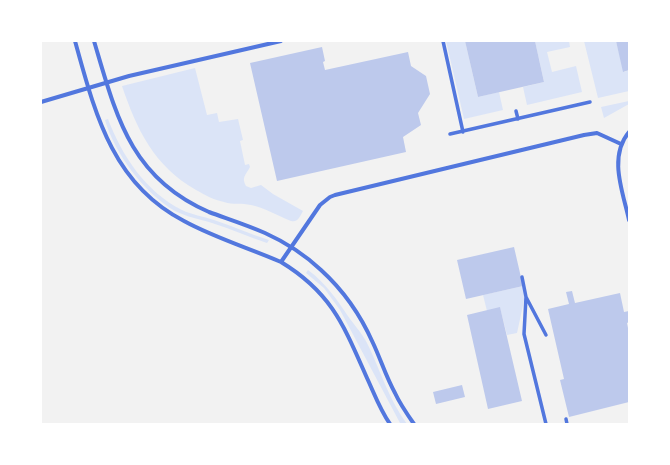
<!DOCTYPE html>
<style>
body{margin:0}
#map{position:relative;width:670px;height:465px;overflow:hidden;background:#f2f2f2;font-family:Signika,sans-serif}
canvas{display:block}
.frame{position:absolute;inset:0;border:42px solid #fff;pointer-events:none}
</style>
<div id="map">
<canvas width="670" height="465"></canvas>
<div class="frame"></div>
</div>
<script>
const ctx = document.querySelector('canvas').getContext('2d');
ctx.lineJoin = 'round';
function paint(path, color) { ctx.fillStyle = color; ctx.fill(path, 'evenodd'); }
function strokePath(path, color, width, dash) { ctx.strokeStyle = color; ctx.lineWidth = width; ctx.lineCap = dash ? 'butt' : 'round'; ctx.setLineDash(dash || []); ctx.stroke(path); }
const green = new Path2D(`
 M 446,41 L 465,41 L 478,97 L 499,92 L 503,110 L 464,119 Z
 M 535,41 L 569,41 L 570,47 L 547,52 L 552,72 L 576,66 L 582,92 L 527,105 L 523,87 L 544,82 Z
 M 584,41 L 616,41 L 624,72 L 629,70 L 629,91 L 598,98 Z
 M 195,68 L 207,115 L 217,113 L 219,122 L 238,119 L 243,140 L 240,141 L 245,165 L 249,164 L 250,167 C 246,175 241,177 246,186 L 251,188 L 261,185 L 273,194 L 303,211 C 300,216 298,223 291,221 C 278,216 265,208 251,205 C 242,203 233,205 224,202 C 214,200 205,195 196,190 C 154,166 137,130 122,86 Z
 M 629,101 L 629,104 L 604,118 L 601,107 Z
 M 108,119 C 122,156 146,192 182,210 C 192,215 203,216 214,220 C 232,226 250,234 269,240 L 267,243 C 249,237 231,229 212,223 C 199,219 187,217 175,211 C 144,193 115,154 105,120 Z
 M 308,270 C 327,284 337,300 350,319 C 357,328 364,336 369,347 C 381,373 390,401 407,424 L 401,424 L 400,423 L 340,310 L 324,288 L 306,273 Z
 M 523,286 L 525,296 L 517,333 L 507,335 L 500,308 L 487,311 L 483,295 Z`);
const building = new Path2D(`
 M 465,41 L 535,41 L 544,82 L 478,97 Z
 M 616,41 L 629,41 L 629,70 L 623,72 Z
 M 322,47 L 325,61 L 323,62 L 325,70 L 408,52 L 411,66 L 426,76 L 430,94 L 418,113 L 421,125 L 403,137 L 406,152 L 277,181 L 250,63 Z
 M 514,247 L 523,286 L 466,299 L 457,260 Z
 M 572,291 L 575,303 L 620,293 L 624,312 L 629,311 L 629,322 L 627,323 L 629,333 L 629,402 L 569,417 L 560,380 L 564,379 L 548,309 L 569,304 L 566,292 Z
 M 500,307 L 522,401 L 488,409 L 467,315 Z
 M 462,385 L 465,397 L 436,404 L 433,392 Z`);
const pedestrian = new Path2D(`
 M 443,41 L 463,132
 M 516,111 L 518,119
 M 450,134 L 590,102
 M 522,277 L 526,297 L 546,335
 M 526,297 L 524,334 L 546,424
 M 566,419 L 567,424`);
const minor = new Path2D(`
 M 75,41 C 95,113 112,184 184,221 C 215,238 249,248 281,262 C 332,293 344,326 367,378 C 374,393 380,410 390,424
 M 94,41 C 116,115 130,178 209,212 C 228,219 247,225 265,233 C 285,242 305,255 321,270 C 343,290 361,316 373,343 C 381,360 386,377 395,393 C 400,404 407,414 414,424
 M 41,102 L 129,76 L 281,41
 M 629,132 C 608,157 623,192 629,220
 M 281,262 L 320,205 L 330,197 L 335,195 L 584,135 L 597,133 L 621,144`);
paint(green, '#dbe4f7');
paint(building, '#bdc9ec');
strokePath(pedestrian, '#5277de', 3.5);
strokePath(minor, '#5277de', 4);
</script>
